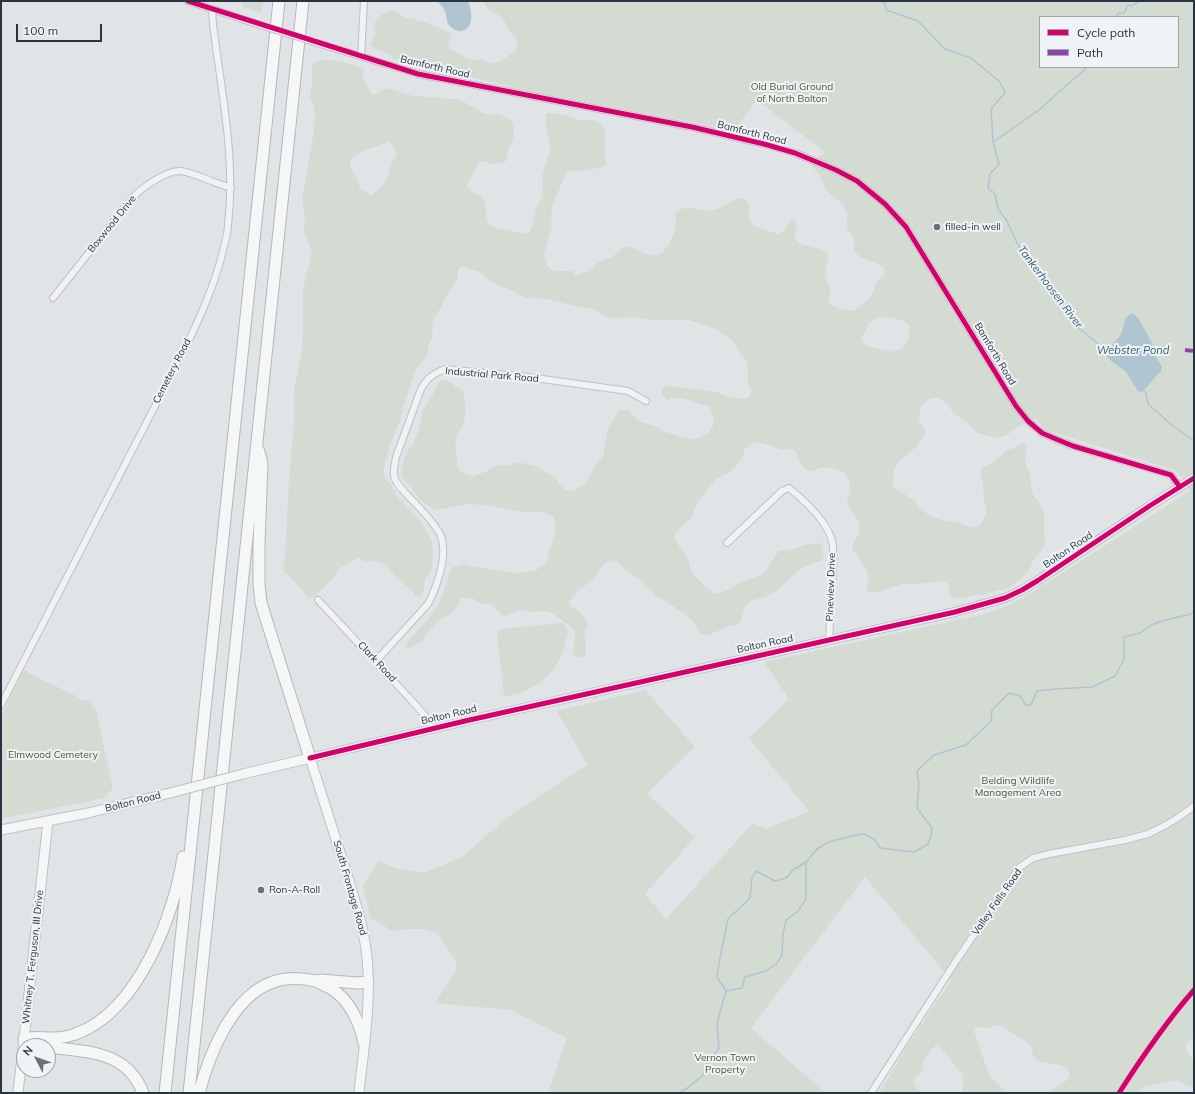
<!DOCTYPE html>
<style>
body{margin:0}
#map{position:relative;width:1195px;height:1094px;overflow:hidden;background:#e1e4e7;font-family:Mulish,sans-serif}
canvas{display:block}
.frame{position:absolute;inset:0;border:2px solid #283540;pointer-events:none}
.legend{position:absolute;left:1039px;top:16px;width:140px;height:52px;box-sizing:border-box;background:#eff3f6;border:1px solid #9fa7ad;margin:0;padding:5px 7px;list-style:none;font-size:12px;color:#283540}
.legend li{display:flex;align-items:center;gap:8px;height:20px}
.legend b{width:20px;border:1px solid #9fa7ad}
.north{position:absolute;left:16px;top:1038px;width:40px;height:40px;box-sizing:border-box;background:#eff3f6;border:1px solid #9fa7ad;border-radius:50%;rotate:311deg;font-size:11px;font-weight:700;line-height:16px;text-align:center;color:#283540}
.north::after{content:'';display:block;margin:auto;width:14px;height:18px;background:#69727a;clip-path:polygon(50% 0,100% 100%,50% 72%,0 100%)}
.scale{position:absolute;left:16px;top:24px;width:86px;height:18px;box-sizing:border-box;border:2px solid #283540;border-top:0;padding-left:5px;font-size:12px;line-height:14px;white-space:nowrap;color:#283540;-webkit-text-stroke:3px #eff3f6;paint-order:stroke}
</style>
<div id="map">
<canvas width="1195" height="1094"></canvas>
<div class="frame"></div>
<ul class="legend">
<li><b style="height:5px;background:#d6006c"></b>Cycle path</li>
<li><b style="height:5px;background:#8e44ad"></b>Path</li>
</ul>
<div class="north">N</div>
<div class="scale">100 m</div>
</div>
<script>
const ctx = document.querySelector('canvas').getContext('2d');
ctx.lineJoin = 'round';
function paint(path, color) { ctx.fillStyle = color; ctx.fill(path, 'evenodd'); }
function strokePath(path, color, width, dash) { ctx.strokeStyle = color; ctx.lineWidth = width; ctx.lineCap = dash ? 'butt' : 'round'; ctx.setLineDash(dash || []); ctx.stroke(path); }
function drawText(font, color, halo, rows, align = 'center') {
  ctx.font = font + ' Mulish,sans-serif'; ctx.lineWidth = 4; ctx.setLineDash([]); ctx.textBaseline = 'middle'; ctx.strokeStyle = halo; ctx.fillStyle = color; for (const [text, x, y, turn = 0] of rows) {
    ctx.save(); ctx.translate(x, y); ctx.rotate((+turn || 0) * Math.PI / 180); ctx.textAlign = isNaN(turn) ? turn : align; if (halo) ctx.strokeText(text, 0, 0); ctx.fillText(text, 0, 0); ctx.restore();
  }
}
const green = new Path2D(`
 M 243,1 L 263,1 L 262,13 L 241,6 Z
 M 482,1 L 1194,1 L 1194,1038 L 1190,1041 L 1186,1045 L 1188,1054 L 1194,1061 L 1194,1087 L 1188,1086 L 1177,1080 L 1142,1087 L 1140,1088 L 1141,1093 L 1047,1093 C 1054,1086 1067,1084 1070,1075 C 1065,1057 1039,1069 1033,1055 C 1032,1052 1032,1048 1031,1045 L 1000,1025 L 987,1028 L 977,1027 L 974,1031 L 989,1075 L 1007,1093 L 962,1093 L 963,1079 L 963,1075 L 938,1044 L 936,1045 L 924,1059 L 922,1071 L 914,1080 L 914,1084 L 918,1090 L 924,1093 L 879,1093 L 910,1042 L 951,980 L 865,877 L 751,1028 L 826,1093 L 548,1093 L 567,1038 L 511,1010 L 435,1003 L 457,969 L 455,960 L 437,933 L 423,929 L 408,929 L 393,931 L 371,919 L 363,886 L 378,861 L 398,869 L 424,873 L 462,857 L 509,816 L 587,765 L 557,711 L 645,690 L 695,747 L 647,794 L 695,837 L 645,894 L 666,919 L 753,823 L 766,829 L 809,811 L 761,753 L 749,738 L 789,699 L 764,662 L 980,615 L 1002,608 L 1023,598 L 1190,491 L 1181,477 L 1174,470 L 1043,429 L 1036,418 L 1019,426 L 1007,435 L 996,438 L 977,433 L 967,422 L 954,414 L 948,405 L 939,398 L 931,398 L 922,405 L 918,419 L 919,422 L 924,428 L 925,432 L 924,436 L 915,448 L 898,463 L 894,469 L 893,484 L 894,488 L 914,500 L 921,509 L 930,516 L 944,521 L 956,522 L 974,528 L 981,524 L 986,514 L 986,506 L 984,499 L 983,483 L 980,472 L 982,468 L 995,461 L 1007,450 L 1014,448 L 1019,444 L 1023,443 L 1027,445 L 1025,461 L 1029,472 L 1032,493 L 1039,502 L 1044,513 L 1044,533 L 1045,545 L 1038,555 L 1033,561 L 1030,568 L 1025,575 L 1013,585 L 1006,589 L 998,590 L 990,593 L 983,595 L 975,595 L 963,598 L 955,598 L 951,596 L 949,593 C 948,587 950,584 944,581 L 918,584 L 902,584 L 874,593 L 867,591 L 866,587 L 869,580 L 866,569 L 861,563 L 858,556 L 852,550 C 852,545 855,540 858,535 C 864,522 852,513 847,503 C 848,497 851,492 850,487 C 849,471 835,467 821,468 C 817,469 813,471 809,471 C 799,467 800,456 793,449 L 780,450 L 770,445 L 758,442 L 751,444 L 744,450 L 743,457 L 738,464 L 730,472 L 718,478 L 710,486 L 697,503 L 692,517 L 677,531 L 675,534 L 675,538 L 676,542 L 688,558 L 692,573 L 705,586 L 715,593 L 719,593 L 726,591 L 739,583 L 761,575 L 764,573 L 779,551 L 794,549 L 805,545 L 819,543 L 823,546 L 822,552 L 824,558 L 821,561 L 810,564 L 802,568 L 777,590 L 766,597 L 750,601 L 744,607 L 740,622 L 737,625 L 729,626 L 707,636 L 700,633 L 693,622 L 685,614 L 657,596 L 639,579 L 626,570 L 617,561 L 614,560 L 606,562 L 591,581 L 578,591 L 569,602 L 571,607 L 579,611 L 589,624 L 584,632 L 586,648 L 585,656 L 577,658 L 573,654 L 575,636 L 574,629 L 552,613 L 545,611 L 532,612 L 520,610 L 505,616 L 501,615 L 498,612 L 494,605 L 490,604 L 482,604 L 472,598 L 460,598 L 458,606 L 453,612 L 443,618 L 425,635 L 423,640 L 420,643 L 416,644 L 411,648 L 407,648 L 406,647 L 407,643 L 427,620 L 440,602 L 450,572 L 453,567 L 464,564 L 475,567 L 516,573 L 535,571 L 547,562 C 548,559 548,556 549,553 C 552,542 558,528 554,518 L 544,512 L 523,512 L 485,505 L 468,504 L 437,510 L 433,509 L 427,504 L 420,500 L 411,487 L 403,479 L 401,471 L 405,457 L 408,450 L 413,444 L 419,429 L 423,410 L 433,394 L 440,380 L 448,380 L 456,387 L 463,390 C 465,400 467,415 463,425 C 460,430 456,433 456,439 C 454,447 458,458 457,467 L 462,473 L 473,476 L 485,472 L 491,468 L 498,465 L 510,465 L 517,463 L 522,463 L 539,467 L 545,472 L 555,477 L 563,489 L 571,491 L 575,490 L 581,486 L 587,481 L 598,461 L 603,456 L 608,428 L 620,409 L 628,410 L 639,421 L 657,427 L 663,431 L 685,438 L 695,439 L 708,434 L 710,431 L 713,426 L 714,418 L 710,407 C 706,405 702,405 698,404 C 691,401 685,398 676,398 C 673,398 671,400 667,400 L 662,394 L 662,387 L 669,386 L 716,392 C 727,397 736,399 748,398 L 750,394 L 751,391 L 748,383 L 748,372 L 746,360 L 741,355 L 733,341 L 714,328 L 689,320 L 651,320 L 636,317 L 612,318 L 604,316 L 594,309 L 578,307 L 547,299 L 527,298 L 519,295 L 513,291 L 498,285 L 492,282 L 479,272 L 464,267 L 460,267 L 457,274 L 458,278 L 456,282 L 449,291 L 440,309 L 433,319 L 432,339 L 428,346 L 428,354 L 426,357 L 416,369 L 403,407 L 401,418 L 389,448 L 383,472 L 386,479 L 391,484 L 396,495 L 422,523 L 432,541 L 433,553 L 432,569 L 425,579 L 423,593 L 420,596 L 416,596 L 412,590 L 404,584 L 381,562 L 365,561 L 358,558 L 340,568 L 333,578 L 319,592 L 312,598 L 308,597 L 289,575 L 284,572 L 283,568 L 285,558 L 289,480 L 294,422 L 294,390 L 302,350 L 303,330 L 303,290 L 312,253 L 304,230 L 305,215 L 302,199 L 313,137 L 315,116 L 314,108 L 310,97 L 312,82 L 312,66 L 317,61 C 329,57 351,64 363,68 L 364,70 L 362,79 L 368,86 L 370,92 L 372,95 C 378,94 382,90 387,88 L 413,96 L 434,97 L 445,99 L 456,99 L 464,102 L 483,113 L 490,115 L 498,114 L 502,115 L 511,121 L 514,128 L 513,140 L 508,151 L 507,158 L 505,162 L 501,163 L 493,164 L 481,161 C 476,165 471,178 467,185 C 469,193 476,192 481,197 C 490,204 482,220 491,226 C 497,230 504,229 510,230 C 514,231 518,233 522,234 L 529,232 L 533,225 L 535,210 L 541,200 L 543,192 L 542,181 L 543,173 L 550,151 L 550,147 L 546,124 L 546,113 C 557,113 566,115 576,119 C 586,122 602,115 605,132 C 607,142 602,152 606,163 L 604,166 C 597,168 590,170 583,171 C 577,171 572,170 566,173 L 552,207 L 551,219 L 552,227 L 544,254 L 547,266 L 553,271 L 572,271 L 576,275 L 587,272 L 599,262 L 613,256 L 625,246 C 636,247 650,260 660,254 C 668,250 676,231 676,222 C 676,219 674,215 676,213 C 677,211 680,210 681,209 C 690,206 700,210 709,211 C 716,211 731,202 737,198 C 757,197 745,217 752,224 C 756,229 772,231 779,234 C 784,231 788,226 790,220 L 794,219 C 802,228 789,234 798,242 C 803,246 808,245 813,247 C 818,248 824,250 828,253 C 830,259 826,264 825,271 C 825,278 828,282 830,289 C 831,293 828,297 829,301 C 831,308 845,309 851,311 L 858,308 L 867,300 L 872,294 L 876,283 L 884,275 L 884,268 C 876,260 862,261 855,252 C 852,248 855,244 854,240 C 853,235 850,232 847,229 L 847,214 L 844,206 L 838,200 L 829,193 L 824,187 L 820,175 L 812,166 C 814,159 820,156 826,153 L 757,100 L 734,130 L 518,89 L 460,74 L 448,74 L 437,70 L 421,68 L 406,61 L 395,59 L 385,52 L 377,50 L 371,45 C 371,40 374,38 375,33 C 375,30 373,27 374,24 C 377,17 386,10 394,11 C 399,12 402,17 407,18 C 420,20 440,27 451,34 L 451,38 L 448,46 L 450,49 L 461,54 L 467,59 L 483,60 L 493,64 L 501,61 L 516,50 L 518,46 L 516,38 L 508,29 L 505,22 L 497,14 L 490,11 ZM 1040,17 L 1178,17 L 1178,67 L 1040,67 ZM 389,142 L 396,151 L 396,156 L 391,165 L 387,180 L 377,191 L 371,196 L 367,192 L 360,189 C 359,185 358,180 356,177 C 354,173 351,170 350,166 C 349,153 368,150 377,146 C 381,145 384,143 389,142 ZM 887,317 C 895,318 904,320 909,325 L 909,337 L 906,344 L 901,349 L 893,352 L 867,346 L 862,341 L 862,337 L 866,330 L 869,323 L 876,318 Z
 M 564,623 C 565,625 567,629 568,632 C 568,635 566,640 565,644 C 559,673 532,694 504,696 L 497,634 L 500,629 Z
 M 24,669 L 27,672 L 76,696 L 82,701 L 84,699 L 89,702 L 96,710 L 113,788 L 104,798 L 1,819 L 1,716 Z`);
const water = new Path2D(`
 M 437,1 L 468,1 C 470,6 472,14 471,20 C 470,31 458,35 450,26 C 446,23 447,16 445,12 C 443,7 440,4 437,1 Z
 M 1130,314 L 1134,314 L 1140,321 L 1151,341 L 1155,355 L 1162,367 L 1161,371 L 1142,392 L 1138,391 L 1126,372 L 1110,360 L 1106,355 C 1107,348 1117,341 1121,334 C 1125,327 1122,319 1130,314 Z`);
const stream = new Path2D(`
 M 884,1 L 886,10 L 918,21 L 945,49 L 971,58 L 1000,82 L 1005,93 L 991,109 L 993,142 L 999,164 L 990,174 L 988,188 L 995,194 L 998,209 L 1007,221 L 1018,245 L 1080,329 L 1108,352
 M 1116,17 L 1118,14 L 1125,12 L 1128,5 L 1132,6 L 1139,1
 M 993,142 L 1039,110 L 1069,83 L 1085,70 L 1085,67
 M 1143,390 L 1146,393 L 1148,404 L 1173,426 L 1194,441
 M 726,991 L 717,977 L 720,958 L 728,919 L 750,898 L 752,878 L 756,871 L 775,881 L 786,878 L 793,870 L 806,862
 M 679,1093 L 689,1087 L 703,1075 L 707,1064 L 719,1048 L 717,1023 L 726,991 L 742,988 L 745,977 L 766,971 L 776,964 L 782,956 L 783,934 L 786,920 L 798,911 L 806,899 L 806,862 L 817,849 L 829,842 L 851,836 L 864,834 L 874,839 L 880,848 L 914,852 L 928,844 L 931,836 L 932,828 L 917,808 L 919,784 L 917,771 L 934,755 L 966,745 L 991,721 L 992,710 L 1009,693 L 1020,696 L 1026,705 L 1031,705 L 1037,691 L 1055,689 L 1092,687 L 1115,676 L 1124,659 L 1124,637 L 1140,633 L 1151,625 L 1162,621 L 1191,614 L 1194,611`);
const minor = new Path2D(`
 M 188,1 L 257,24
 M 317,43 L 418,74 L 692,127 L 764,144 L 795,153 L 836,170 L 857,181 L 885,204 L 906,227 L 1016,406 L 1028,421 L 1042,433 L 1056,439 L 1073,446 L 1171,475 L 1180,487
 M 361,56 L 364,1
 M 53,298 L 133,197 C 143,187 167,170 181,171 C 193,173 203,178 214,182 C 219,184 225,186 231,188
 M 727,543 L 782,491 L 789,488 C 805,501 827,521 832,541 C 835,555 833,570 832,584 C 831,603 830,621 829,640
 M 318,600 L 413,702 L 426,717 L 432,728
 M 376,661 L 428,604 C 437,587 448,555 441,536 C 435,523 420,508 410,498 C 404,491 396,485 394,476 C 393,469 395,463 396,457 L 421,389 C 428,377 433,374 445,369 L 528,377 L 628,391 L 646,401
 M 1,705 L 189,340 C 204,309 217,279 224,246 C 226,239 228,232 228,225 C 236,157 221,91 213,24 L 212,9
 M 871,1093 L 956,961 L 1020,867 L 1033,858 L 1049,854 L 1125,840 L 1148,834 L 1166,825 L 1179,817 L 1194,806`);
const tertiary = new Path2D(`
 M 310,758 L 465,721 L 955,612 L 1005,598 L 1022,590 L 1037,581 L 1151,505 L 1194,478`);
const secondary = new Path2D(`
 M 243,774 L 310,758 C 322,796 334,833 346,871 C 356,904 367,937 368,972 C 370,1012 363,1053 359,1093
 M 1,830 L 88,813 L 174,792
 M 18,1093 L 48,821`);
const motorway = new Path2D(`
 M 258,449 L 262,463 L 259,544 L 259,584 L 261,603 L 310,758
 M 318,982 C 323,985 328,987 332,989 C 350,1001 360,1023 364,1043
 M 24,1039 C 33,1036 42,1038 51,1038 C 60,1038 69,1037 78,1033 C 138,1010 174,916 183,857
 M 48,1047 C 86,1052 127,1050 143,1093
 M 165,1093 L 279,1
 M 189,1093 L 303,1
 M 199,1093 C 209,1055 232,996 273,982 C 287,977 302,978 316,981 L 320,980 L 358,983 L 368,982`);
const minorBridge = new Path2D(`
 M 257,24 L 317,43`);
const secondaryBridge = new Path2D(`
 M 174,792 L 243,774`);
const quiet = new Path2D(`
 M 1185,350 L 1194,351`);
const cycleway = new Path2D(`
 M 188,1 L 418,74 L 692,127 L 764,144 L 795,153 L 836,170 L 857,181 L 885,204 L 906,227 L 1016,406 L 1028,421 L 1042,433 L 1056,439 L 1073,446 L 1171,475 L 1180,487
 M 310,758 L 465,721 L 955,612 L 1005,598 L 1022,590 L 1037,581 L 1151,505 L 1194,478
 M 1119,1093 C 1142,1057 1166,1022 1194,990`);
const markers = [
 [937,227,4,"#69727a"],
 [261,890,4,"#69727a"]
];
const streetNames = [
 ["Bamforth Road",435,67,13],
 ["Bamforth Road",752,133,14],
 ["Boxwood Drive",112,224,-51],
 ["Bamforth Road",995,354,59],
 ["Cemetery Road",172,371,-63],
 ["Industrial Park Road",492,375,5],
 ["Bolton Road",1068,550,-34],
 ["Pineview Drive",831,587,-88],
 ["Bolton Road",765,644,-12],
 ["Clark Road",377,662,47],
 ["Bolton Road",449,715,-13],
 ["Bolton Road",133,802,-14],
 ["South Frontage Road",350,888,74],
 ["Valley Falls Road",997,902,-55],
 ["Whitney T. Ferguson, III Drive",33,957,-84]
];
const parkNames = [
 ["Old Burial Ground",792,87],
 ["of North Bolton",792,99],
 ["Elmwood Cemetery",53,755],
 ["Belding Wildlife",1018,781],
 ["Management Area",1018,793],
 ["Vernon Town",725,1058],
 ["Property",725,1070]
];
const poiNames = [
 ["filled-in well",945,227],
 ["Ron-A-Roll",269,890]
];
const waterNames = [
 ["Tankerhoosen River",1050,287,53],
 ["Webster Pond",1133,351]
];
paint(green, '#d3dbd2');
paint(water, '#afc6d2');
strokePath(stream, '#afc6d2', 1.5);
strokePath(minor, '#bfc2c5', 8);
strokePath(tertiary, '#bfc2c5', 10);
strokePath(secondary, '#bfc2c5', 11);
strokePath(motorway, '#b4b8bb', 13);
strokePath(minor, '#f1f2f3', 6);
strokePath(tertiary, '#f1f2f3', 8);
strokePath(secondary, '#f5f6f6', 9);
strokePath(motorway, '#f5f6f6', 11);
strokePath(minorBridge, '#bfc2c5', 8, []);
strokePath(secondaryBridge, '#bfc2c5', 11, []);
strokePath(minorBridge, '#f1f2f3', 6);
strokePath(secondaryBridge, '#f5f6f6', 9);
strokePath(quiet, '#8e44ad', 4, [8, 4]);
strokePath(cycleway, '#d6006c', 5);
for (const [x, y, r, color] of markers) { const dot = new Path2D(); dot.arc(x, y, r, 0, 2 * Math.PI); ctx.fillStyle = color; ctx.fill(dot); strokePath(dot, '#eff3f6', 1.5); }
drawText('10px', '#283540', '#eff3f6', streetNames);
drawText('10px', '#435c35', '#eff3f6', parkNames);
drawText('10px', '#283540', '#eff3f6', poiNames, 'left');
drawText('italic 11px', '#325b74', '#eff3f6', waterNames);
</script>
